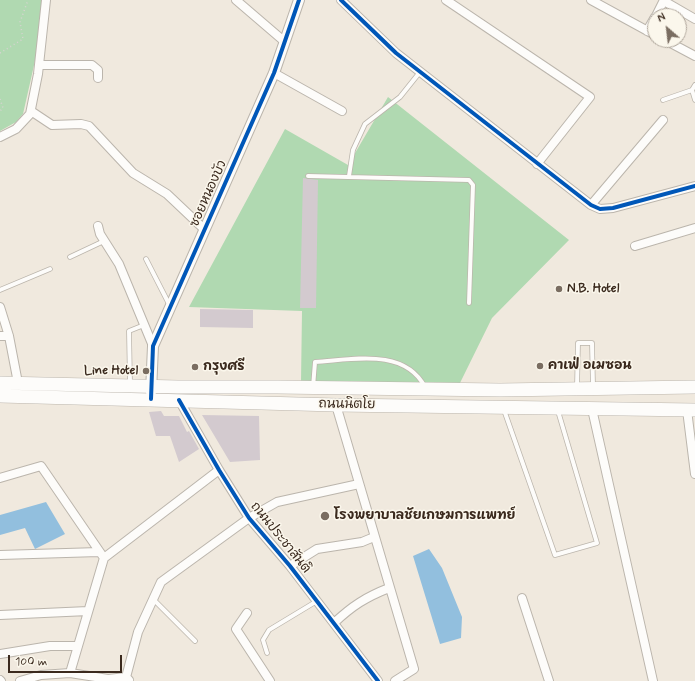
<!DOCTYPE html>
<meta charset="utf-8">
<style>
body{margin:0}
#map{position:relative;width:695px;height:681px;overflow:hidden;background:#f0e9de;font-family:Mynerve,sans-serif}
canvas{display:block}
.north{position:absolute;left:647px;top:8px;width:40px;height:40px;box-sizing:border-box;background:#fbf7ec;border:1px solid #aea59a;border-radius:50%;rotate:332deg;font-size:11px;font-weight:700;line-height:16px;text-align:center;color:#3b2a1e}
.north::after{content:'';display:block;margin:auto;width:14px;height:18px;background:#7a6d61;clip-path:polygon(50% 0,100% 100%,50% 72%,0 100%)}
.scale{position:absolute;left:8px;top:655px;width:114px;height:18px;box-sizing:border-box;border:2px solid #3b2a1e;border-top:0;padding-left:5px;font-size:12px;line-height:14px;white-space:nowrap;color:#3b2a1e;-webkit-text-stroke:3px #fbf7ec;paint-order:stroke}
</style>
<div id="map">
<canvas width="695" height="681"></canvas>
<div class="north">N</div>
<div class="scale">100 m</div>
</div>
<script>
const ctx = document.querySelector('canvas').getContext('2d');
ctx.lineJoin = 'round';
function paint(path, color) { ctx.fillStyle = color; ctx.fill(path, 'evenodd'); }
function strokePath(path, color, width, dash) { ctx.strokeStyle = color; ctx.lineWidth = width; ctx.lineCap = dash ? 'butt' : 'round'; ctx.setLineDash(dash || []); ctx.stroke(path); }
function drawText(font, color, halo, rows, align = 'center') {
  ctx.font = font + ' Mynerve,"Playpen Sans Thai",sans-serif'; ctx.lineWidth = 3; ctx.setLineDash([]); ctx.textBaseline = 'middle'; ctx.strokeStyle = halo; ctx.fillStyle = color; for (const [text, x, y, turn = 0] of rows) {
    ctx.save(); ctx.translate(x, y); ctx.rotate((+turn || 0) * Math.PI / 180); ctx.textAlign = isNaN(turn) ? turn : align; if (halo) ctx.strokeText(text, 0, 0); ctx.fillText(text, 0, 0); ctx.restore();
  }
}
const green = new Path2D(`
 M 0,0 L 45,0 L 37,52 L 23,114 L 16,122 L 0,131 Z
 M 388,97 L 569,240 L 492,318 L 459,385 L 301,382 L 302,311 L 189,307 L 285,129 L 348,165 Z`);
const water = new Path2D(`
 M 46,502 L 65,534 L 35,549 L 25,528 L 0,535 L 0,515 Z
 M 429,549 L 442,568 L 462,617 L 461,638 L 440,644 L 413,556 Z`);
const building = new Path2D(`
 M 303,178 L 318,180 L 316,308 L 300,308 Z
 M 200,309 L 253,310 L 253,328 L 200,327 Z
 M 161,411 L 164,416 L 179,416 L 187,432 L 189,431 L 199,449 L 179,462 L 170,436 L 156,436 L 149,412 Z
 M 202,415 L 259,416 L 260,460 L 230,462 Z`);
const path = new Path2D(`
 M 0,53 L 23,39 L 20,22 L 28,0
 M 0,99 L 3,108 L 0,111`);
const service = new Path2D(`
 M 695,85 L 692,90 L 695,100
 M 663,100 L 692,90
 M 308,176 L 469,180 L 473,185 L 469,303
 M 349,176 L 353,150 L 365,124 L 400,97 L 420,72
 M 70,257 L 104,241
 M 146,259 L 169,304
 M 0,290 L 50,269
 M 130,383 L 129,331 L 144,325
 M 313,387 L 315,362 C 351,360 404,347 425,387
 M 577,387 L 578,343 L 592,343 L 593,386
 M 504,410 L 555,555 L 597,543 L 558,411
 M 153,599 L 195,641
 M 267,653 L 263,640 L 269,630 L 317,601`);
const minor = new Path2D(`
 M 236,0 L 285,42
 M 341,0 L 396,53 L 591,205 L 600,209 L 613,208 L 695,186
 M 446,0 L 590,97 L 537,164
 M 591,0 L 655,35
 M 664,1 L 695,19
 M 656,16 L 664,0
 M 647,31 L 655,17
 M 665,40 L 695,56
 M 39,65 L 92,65 L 98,70 L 98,78
 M 274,73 L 342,111
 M 31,111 L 52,125 L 81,124 L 89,126 L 133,173 L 167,194 L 204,229
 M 0,137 L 16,129 L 30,114 L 38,74 L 46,0
 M 591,205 L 663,120
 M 98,226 L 100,234 L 119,264 L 153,346
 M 635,246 L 695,228
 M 0,307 L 9,336 L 18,383
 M 0,336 L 9,336
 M 179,400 L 219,470 L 249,518 L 290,566 L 378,681
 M 336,405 L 414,669 L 395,681
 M 592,409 L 653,681
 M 687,410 L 695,474
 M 0,478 L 41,466 L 104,558 L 70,673 L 41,675 L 20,681
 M 0,555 L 99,552
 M 104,558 L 219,470
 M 290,566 L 317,549 L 362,542 L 374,537
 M 522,598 L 549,681
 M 247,613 L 236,629 L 270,681
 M 0,615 L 88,611
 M 334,623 C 352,606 366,597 389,588
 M 0,654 L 50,646 L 78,646
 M 70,673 L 108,679 L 126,677 L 129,680
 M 0,680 L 1,681
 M 125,681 L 138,632 L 161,582 L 249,518 L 277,502 L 359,484`);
const tertiary = new Path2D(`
 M 151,392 L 153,346 L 274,73 L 299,0`);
const primary = new Path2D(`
 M 0,383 L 178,387 L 277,387 L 500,390 L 695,387
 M 0,396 L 336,405 L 695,410`);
const cycleway = new Path2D(`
 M 341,0 L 396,53 L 591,205 L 600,209 L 613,208 L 695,186
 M 151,399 L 153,346 L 274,73 L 299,0
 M 179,400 L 219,470 L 249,518 L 290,566 L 378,681`);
const markers = [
 [559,289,4,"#7a6d61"],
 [540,366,4,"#7a6d61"],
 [195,367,4,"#7a6d61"],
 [146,371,4,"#7a6d61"],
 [325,516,5,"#7a6d61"]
];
const streetNames = [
 ["ซอยหนองบัว",209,194,-66],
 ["ถนนนิตโย",347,405,1],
 ["ถนนประชาสันติ",280,538,51]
];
const poiNames = [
 ["N.B. Hotel",567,289],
 ["คาเฟ่ อเมซอน",548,366],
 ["กรุงศรี",203,367],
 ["Line Hotel",138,371,"right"],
 ["โรงพยาบาลชัยเกษมการแพทย์",334,516]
];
paint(green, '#b0d9b1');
paint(water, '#92bfde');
paint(building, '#d3cacf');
strokePath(service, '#bbb5ac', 5.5);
strokePath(minor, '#bbb5ac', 10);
strokePath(tertiary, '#bbb5ac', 12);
strokePath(primary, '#bbb5ac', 14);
strokePath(path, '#d6d4d0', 1.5, [1, 3]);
strokePath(service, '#fdfcfa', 4);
strokePath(minor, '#fdfcfa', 8);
strokePath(tertiary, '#fdfcfa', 10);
strokePath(primary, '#fdfcfa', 13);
strokePath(cycleway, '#0057b8', 4);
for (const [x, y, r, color] of markers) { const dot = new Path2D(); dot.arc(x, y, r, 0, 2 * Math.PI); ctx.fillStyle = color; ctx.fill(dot); strokePath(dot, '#fbf7ec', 1.5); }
drawText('13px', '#3b2a1e', '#fbf7ec', streetNames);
drawText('bold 13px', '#3b2a1e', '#fbf7ec', poiNames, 'left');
</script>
